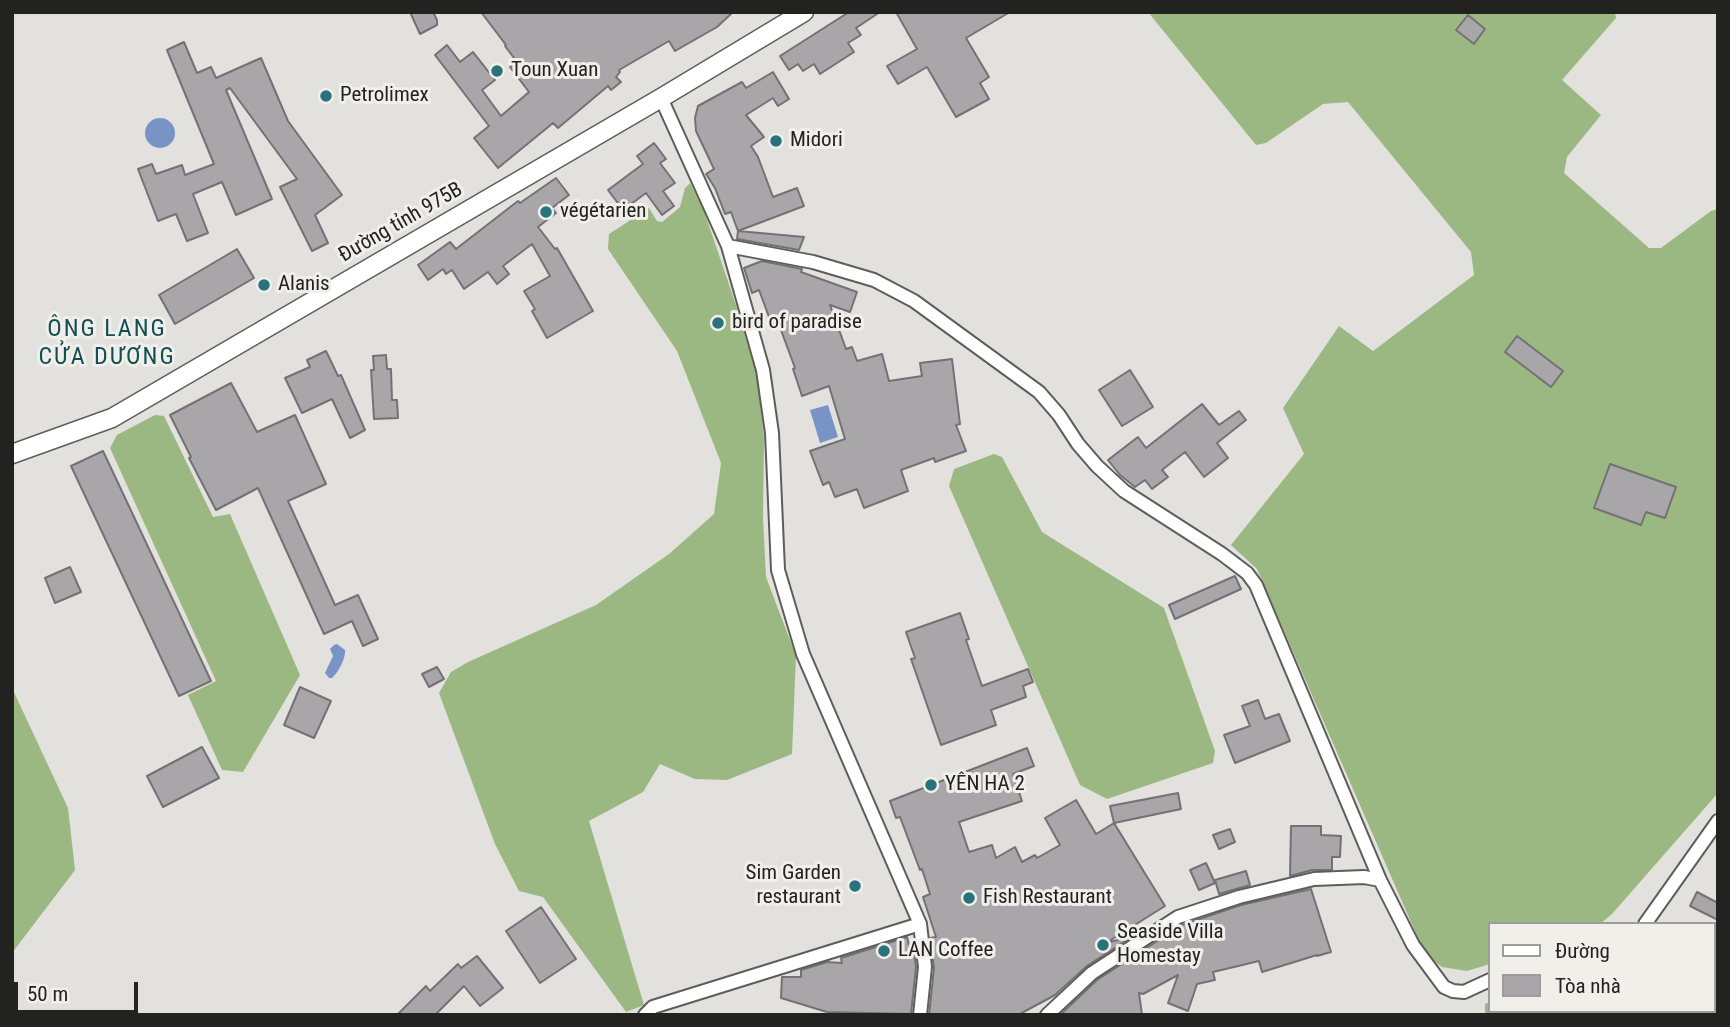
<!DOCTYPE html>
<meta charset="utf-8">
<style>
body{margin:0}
#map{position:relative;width:1730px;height:1027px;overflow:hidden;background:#e2e1dd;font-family:"Roboto Condensed",sans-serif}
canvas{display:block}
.frame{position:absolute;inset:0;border:14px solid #222220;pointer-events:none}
.legend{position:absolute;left:1488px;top:922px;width:228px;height:91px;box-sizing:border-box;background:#f0efea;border:2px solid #9e9d99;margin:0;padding:9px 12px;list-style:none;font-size:21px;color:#222220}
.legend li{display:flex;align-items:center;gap:14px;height:35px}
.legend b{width:35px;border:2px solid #9e9d99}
.scale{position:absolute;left:14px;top:982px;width:124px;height:32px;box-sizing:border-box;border:4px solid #222220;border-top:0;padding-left:9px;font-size:21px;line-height:24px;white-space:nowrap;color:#222220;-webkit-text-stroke:5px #f0efea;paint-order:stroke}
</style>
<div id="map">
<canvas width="1730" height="1027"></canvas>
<div class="frame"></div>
<ul class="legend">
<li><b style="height:9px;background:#fff"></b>Đường</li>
<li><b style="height:19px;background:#a8a6a9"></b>Tòa nhà</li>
</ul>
<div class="scale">50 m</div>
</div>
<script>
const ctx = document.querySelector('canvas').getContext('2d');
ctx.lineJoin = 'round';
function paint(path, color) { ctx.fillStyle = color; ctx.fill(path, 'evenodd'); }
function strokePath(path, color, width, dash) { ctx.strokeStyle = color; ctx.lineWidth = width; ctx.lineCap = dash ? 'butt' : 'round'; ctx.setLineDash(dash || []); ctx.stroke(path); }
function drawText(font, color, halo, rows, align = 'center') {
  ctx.font = font + ' "Roboto Condensed",sans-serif'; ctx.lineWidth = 6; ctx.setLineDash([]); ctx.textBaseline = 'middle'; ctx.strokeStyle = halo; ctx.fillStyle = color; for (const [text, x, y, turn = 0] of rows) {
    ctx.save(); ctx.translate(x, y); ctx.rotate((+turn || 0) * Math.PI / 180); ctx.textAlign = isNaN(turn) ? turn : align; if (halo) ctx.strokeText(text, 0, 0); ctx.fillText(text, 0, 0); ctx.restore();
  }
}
const forest = new Path2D(`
 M 1148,12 L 1615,12 L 1616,18 L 1562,80 L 1601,115 L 1567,157 L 1564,173 L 1649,248 L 1661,248 L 1711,211 L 1718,209 L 1718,793 L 1612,914 L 1600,924 L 1490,924 L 1490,964 L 1467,971 L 1442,967 L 1431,959 L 1421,945 L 1257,569 L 1231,545 L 1304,454 L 1283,408 L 1339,326 L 1373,351 L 1474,275 L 1471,252 L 1348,102 L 1323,104 L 1266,143 L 1256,145 Z
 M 690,183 L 704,211 L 737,308 L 757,377 L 764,438 L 763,517 L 766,577 L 796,656 L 792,754 L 727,780 L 695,779 L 660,764 L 643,792 L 589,821 L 644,1005 L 626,1012 L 543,897 L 519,891 L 495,844 L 439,693 L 451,672 L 468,662 L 596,605 L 669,554 L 714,514 L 721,463 L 677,351 L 608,249 L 609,234 L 649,208 L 657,221 L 662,222 L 680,207 L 685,188 Z
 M 155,415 L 164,416 L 213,517 L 230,514 L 300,675 L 243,772 L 222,770 L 188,695 L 216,681 L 110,448 L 117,435 Z
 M 994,454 L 1002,457 L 1042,532 L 1164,608 L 1215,751 L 1213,763 L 1107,799 L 1080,785 L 949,486 L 954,469 Z
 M 12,688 L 68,808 L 75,870 L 12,953 Z
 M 1714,965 L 1718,967 L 1718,1015 L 1485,1015 L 1485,1004 L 1490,1002 L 1490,1011 L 1714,1011 Z`);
const water = new Path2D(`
 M145 133a15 15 0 1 1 30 0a15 15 0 1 1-30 0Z
 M 828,405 L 838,437 L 820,443 L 810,410 Z
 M 337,644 L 345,650 C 346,658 338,673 332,678 L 329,678 L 325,673 L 333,656 L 330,649 L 334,645 Z`);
const building = new Path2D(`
 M 410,12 L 433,12 L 437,20 L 437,25 L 420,34 Z
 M 481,12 L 733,12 L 717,27 L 675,51 L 669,41 L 619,70 L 620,72 L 616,77 L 621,82 L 611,90 L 608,86 L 558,128 L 553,123 L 498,168 L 474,138 L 489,126 L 435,55 L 447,45 L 460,62 L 473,52 L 495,80 L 482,90 L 501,116 L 529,92 L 510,67 L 517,62 L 505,46 L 506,45 Z
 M 849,12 L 880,12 L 856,28 L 861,35 L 848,43 L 854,52 L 820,74 L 814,64 L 803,71 L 798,64 L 789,70 L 780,56 Z
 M 896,12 L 1010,12 L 966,38 L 989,77 L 980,83 L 989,99 L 956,117 L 927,67 L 898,84 L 887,66 L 917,49 Z
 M 1468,15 L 1485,29 L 1474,44 L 1456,30 Z
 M 184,42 L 197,73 L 211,67 L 216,78 L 261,58 L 288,121 L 342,195 L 315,215 L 328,243 L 312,251 L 280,187 L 297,179 L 230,88 L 226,90 L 272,199 L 236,215 L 222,182 L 193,194 L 208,233 L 187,241 L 176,214 L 158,221 L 138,169 L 152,164 L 156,174 L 182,165 L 185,175 L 214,164 L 167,50 Z
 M 773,72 L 789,99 L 778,106 L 773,98 L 746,115 L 764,137 L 751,146 L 758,157 L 773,197 L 797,188 L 804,206 L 738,231 L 731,212 L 725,214 L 715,188 L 706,174 L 714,169 L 696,131 L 695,118 L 698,106 L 742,82 L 746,88 Z
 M 654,143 L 666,159 L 660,163 L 675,183 L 663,191 L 674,206 L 662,215 L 646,193 L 623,210 L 608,190 L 643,164 L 637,156 Z
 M 556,178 L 569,195 L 552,208 L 556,213 L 538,227 L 555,249 L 557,248 L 593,311 L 547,338 L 532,311 L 535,309 L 524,291 L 550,276 L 532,244 L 503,266 L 509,274 L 497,284 L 488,272 L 464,289 L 452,270 L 446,274 L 443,269 L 428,280 L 418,265 L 450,242 L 456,249 L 518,201 L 520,203 Z
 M 738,231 L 804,237 L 799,250 L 737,239 Z
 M 237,249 L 254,278 L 175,324 L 159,295 Z
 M 762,261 L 802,269 L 801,272 L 857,292 L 850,312 L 830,305 L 846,349 L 852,347 L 857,361 L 882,354 L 889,381 L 922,376 L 920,363 L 952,359 L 960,424 L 956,425 L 966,451 L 935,462 L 934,458 L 901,470 L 908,491 L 864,508 L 857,489 L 835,497 L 829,482 L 823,485 L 810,451 L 845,439 L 829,386 L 802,396 L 793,369 L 795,368 L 778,322 L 772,325 L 759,290 L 752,293 L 744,268 Z
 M 1517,336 L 1563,371 L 1551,387 L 1505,352 Z
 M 326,351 L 338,376 L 341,375 L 365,430 L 350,438 L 332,399 L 302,413 L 285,378 L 310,367 L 307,360 Z
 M 386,355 L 387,369 L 391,369 L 392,400 L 397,400 L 398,418 L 374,419 L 371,370 L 374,370 L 373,356 Z
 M 1130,370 L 1153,407 L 1122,426 L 1099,390 Z
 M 231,383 L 257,432 L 295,415 L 326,484 L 288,501 L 335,605 L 358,595 L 378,639 L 363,646 L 352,621 L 324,634 L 258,488 L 216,510 L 189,458 L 191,457 L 170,415 Z
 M 1202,404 L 1219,425 L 1239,411 L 1246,420 L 1217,443 L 1228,458 L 1204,477 L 1185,452 L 1162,470 L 1168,477 L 1152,489 L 1145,480 L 1135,487 L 1120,475 L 1108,460 L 1138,437 L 1146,448 Z
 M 103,451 L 211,681 L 179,696 L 71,466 Z
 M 1610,464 L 1676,487 L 1665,518 L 1646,512 L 1641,525 L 1594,508 Z
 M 70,567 L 81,592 L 55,603 L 45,578 Z
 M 1235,576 L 1241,589 L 1175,619 L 1169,605 Z
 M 960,613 L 969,639 L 966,640 L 982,686 L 1028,669 L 1033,682 L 1023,686 L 1026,697 L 991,710 L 996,725 L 941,745 L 911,659 L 915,658 L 906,632 Z
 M 437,667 L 444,679 L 429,687 L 422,674 Z
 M 300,687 L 331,701 L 314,738 L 284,725 Z
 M 1258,700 L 1265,719 L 1279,714 L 1290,741 L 1235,763 L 1224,735 L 1250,726 L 1242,706 Z
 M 202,747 L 219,778 L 163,807 L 147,776 Z
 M 1027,748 L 1034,766 L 1013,774 L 1022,801 L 959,822 L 969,852 L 992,845 L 996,858 L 1015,847 L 1022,862 L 1035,855 L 1037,858 L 1060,845 L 1045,818 L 1076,800 L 1096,834 L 1114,823 L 1110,806 L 1178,793 L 1181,809 L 1114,823 L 1165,906 L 1106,943 L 1133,936 L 1087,966 L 1055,995 L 1018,1015 L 929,1015 L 934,968 L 930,938 L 936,937 L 923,897 L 930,894 L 922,869 L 920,870 L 900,817 L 896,818 L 890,801 Z
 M 1291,826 L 1321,826 L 1321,835 L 1341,836 L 1340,857 L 1332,857 L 1332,870 L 1312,870 L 1290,876 Z
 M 1230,829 L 1235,842 L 1219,849 L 1213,835 Z
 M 1206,863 L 1215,883 L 1199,890 L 1190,870 Z
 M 1246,871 L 1250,885 L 1219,894 L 1215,880 Z
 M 1311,889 L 1331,952 L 1317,956 L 1317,955 L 1262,972 L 1259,961 L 1213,972 L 1215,980 L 1197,984 L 1188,1011 L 1168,1003 L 1178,975 L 1143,994 L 1139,993 L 1142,1015 L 1060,1015 L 1097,980 L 1182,925 L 1241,905 Z
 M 1697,892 L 1718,903 L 1718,920 L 1690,906 Z
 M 541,907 L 576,959 L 540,983 L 506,931 Z
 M 907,937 L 909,945 L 913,944 L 916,967 L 911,1014 L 827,1012 L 781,998 L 782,977 L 801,977 L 801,970 L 827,962 L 842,963 L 841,958 Z
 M 477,956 L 503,988 L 480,1006 L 464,986 L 435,1015 L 397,1015 L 426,986 L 430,991 L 458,964 L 461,968 Z`);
const street = new Path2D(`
 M 661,98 L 728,246 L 763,370 L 772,433 L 778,570 L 803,654 L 920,924 L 925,967 L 920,1015
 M 728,246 L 813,262 L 874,280 L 914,301 L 1039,392 L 1059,415 L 1078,444 L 1097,466 L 1124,491 L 1222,554 L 1247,573 L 1256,585 L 1380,880 L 1413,945 L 1444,987 L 1453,991 L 1464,992 L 1490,980
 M 1645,924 L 1718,821
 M 645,1015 L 653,1007 L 920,924
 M 1047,1015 L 1092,973 L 1178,917 L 1239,897 L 1314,879 L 1364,877 L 1380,880`);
const secondary = new Path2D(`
 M 12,454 L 112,418 L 661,98 L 804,12`);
const markers = [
 [497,71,7,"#2a727c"],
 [326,96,7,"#2a727c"],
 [776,141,7,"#2a727c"],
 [546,212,7,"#2a727c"],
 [264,285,7,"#2a727c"],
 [718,323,7,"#2a727c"],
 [931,785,7,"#2a727c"],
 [855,886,7,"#2a727c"],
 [969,898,7,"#2a727c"],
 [1103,945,7,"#2a727c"],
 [884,951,7,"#2a727c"]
];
const poiNames = [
 ["Toun Xuan",511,71],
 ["Petrolimex",340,96],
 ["Midori",790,141],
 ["végétarien",560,212],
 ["Alanis",278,285],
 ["bird of paradise",732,323],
 ["YÊN HA 2",945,785],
 ["Sim Garden",841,874,"right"],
 ["restaurant",841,898,"right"],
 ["Fish Restaurant",983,898],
 ["Seaside Villa",1117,933],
 ["Homestay",1117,957],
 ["LAN Coffee",898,951]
];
const streetNames = [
 ["Đường tỉnh 975B",401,223,-30]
];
const quarterNames = [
 ["ÔNG LANG",107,330],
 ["CỬA DƯƠNG",107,358]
];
paint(forest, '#9bb882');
paint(water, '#7894c6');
paint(building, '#a8a6a9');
strokePath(building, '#747175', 2);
strokePath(street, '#5e5d5a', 16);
strokePath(secondary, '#5e5d5a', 21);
strokePath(street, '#fff', 12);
strokePath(secondary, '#fff', 18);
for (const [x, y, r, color] of markers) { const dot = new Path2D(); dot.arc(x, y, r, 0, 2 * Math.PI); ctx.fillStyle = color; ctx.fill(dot); strokePath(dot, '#f0efea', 2.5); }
drawText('21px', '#222220', '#f0efea', poiNames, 'left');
drawText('21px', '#222220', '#f0efea', streetNames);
ctx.letterSpacing = '2px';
drawText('24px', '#114e55', '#f0efea', quarterNames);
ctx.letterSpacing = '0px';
</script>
